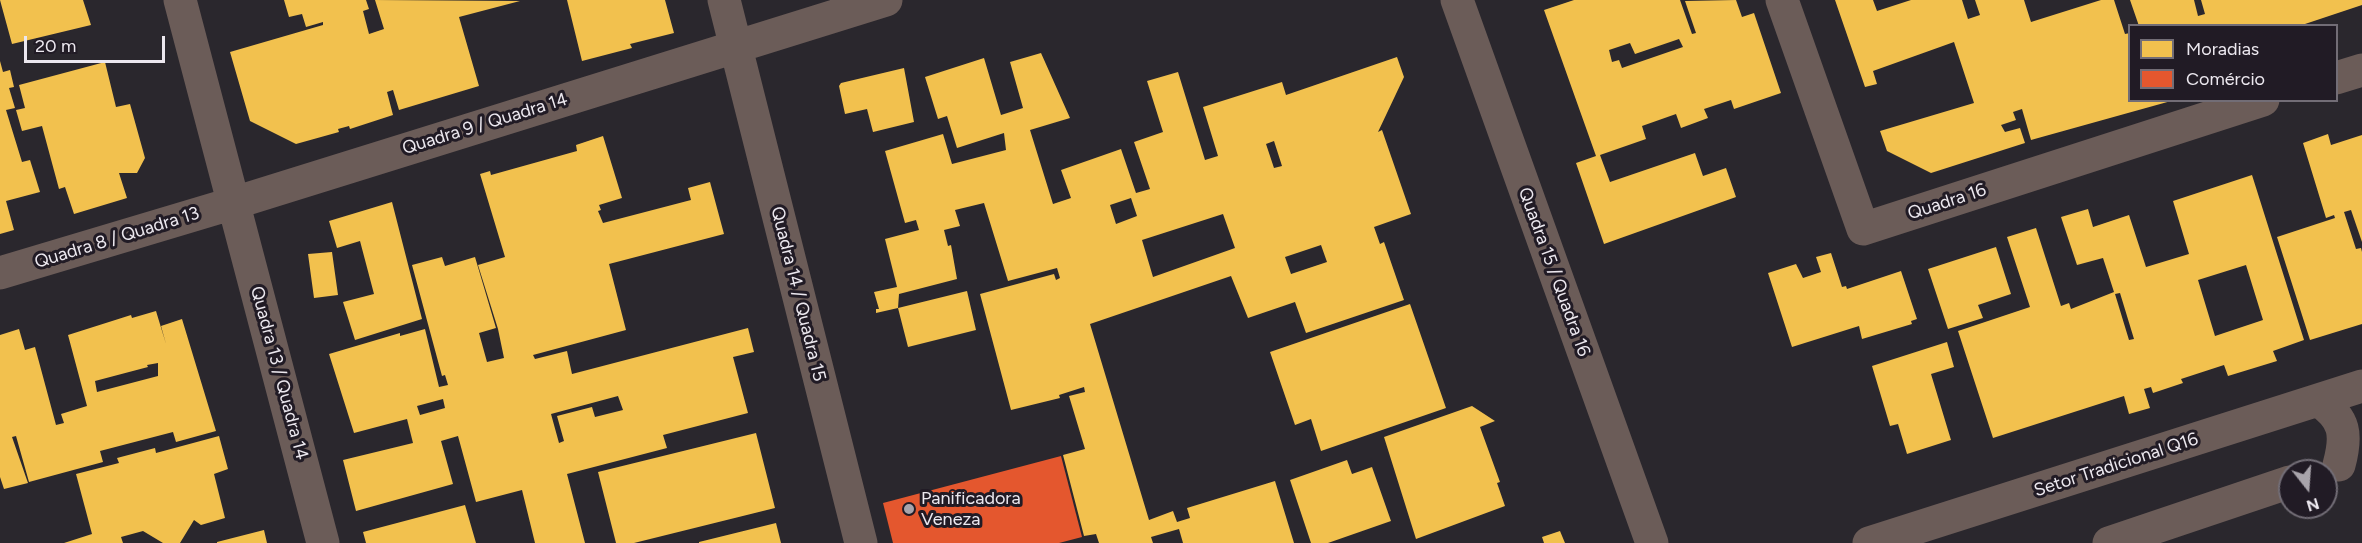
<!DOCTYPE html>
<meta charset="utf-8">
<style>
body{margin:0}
#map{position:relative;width:2362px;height:543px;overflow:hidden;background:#2a272d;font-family:Figtree,sans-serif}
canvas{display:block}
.legend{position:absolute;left:2128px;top:24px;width:210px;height:78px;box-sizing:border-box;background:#211b25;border:2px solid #726d76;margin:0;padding:8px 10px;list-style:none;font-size:18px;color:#ece8ef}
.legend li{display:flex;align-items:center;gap:12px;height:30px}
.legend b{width:30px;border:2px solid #726d76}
.north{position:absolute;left:2278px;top:459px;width:60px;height:60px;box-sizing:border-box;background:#211b25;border:2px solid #726d76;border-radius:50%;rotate:163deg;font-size:16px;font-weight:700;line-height:24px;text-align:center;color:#ece8ef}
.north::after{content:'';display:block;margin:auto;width:21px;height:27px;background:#a8a4ab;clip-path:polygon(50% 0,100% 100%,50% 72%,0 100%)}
.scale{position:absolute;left:24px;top:36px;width:141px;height:27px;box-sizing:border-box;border:3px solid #ece8ef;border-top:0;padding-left:8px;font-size:18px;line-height:21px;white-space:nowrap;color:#ece8ef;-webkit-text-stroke:4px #211b25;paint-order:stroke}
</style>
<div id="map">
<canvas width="2362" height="543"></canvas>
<ul class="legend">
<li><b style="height:16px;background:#f2c14e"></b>Moradias</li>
<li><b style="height:16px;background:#e4572e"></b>Comércio</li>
</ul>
<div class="north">N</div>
<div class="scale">20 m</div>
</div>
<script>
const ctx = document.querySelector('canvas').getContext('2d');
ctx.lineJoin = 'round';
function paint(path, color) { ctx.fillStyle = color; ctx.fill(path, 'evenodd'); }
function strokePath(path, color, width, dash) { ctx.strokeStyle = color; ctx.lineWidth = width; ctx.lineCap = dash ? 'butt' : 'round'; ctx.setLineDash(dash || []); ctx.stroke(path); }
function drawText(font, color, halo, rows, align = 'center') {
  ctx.font = font + ' Figtree,sans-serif'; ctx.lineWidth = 6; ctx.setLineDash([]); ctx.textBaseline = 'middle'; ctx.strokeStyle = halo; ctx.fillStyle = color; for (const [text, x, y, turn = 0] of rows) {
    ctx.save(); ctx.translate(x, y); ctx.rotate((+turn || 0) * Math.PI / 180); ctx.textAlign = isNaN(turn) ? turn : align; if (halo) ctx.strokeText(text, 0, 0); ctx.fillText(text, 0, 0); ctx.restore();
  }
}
const homes = new Path2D(`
 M 0,0 L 83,0 L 91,25 L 12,44 Z
 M 284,0 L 366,0 L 369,9 L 363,11 L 369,34 L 384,29 L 375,0 L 520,1 L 459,17 L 479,86 L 399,110 L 393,90 L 387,92 L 393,115 L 350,129 L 349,126 L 338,129 L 339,132 L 296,144 L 250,121 L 230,52 L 323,25 L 323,22 L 306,27 L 302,14 L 289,17 Z
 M 567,0 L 665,0 L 674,33 L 630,44 L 632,48 L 582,61 Z
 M 1574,0 L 1680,0 L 1692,34 L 1696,33 L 1685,1 L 1736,0 L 1742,17 L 1754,13 L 1781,93 L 1734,109 L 1731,100 L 1704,109 L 1708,118 L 1681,128 L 1676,114 L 1642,126 L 1646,139 L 1600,155 L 1610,182 L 1695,153 L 1703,176 L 1726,168 L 1736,197 L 1604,244 L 1576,163 L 1596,156 L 1544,10 ZM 1679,39 L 1683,47 L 1622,68 L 1619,60 L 1612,62 L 1609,50 L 1630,43 L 1635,54 Z
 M 1835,0 L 1873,0 L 1877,11 L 1911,0 L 1962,0 L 1968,19 L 1980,15 L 1975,0 L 2024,0 L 2031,22 L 2101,0 L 2114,0 L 2125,34 L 2130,33 L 2130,100 L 2171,101 L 2031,140 L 2022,109 L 2013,112 L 2016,120 L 2001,125 L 2005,132 L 2020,128 L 2025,143 L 1931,173 L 1887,151 L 1880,131 L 1974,103 L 1954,42 L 1873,71 L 1877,84 L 1865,87 Z
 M 2130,0 L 2194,0 L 2198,16 L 2205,14 L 2201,0 L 2362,0 L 2362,5 L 2299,26 L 2139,26 Z
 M 1041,53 L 1070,118 L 1030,130 L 1053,204 L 1071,198 L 1061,170 L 1121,149 L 1136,193 L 1150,189 L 1134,142 L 1163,132 L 1147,81 L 1178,72 L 1205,160 L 1218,156 L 1203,107 L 1282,82 L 1286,95 L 1397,57 L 1404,77 L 1378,132 L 1382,130 L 1411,214 L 1374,227 L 1380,244 L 1384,242 L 1404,300 L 1306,333 L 1295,302 L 1248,318 L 1231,276 L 1090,324 L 1149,520 L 1173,511 L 1177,522 L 1190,518 L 1187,508 L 1275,481 L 1294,543 L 1183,543 L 1179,529 L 1151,537 L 1153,543 L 1099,543 L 1096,534 L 1084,536 L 1063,455 L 1085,449 L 1069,396 L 1085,392 L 1084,387 L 1059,395 L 1060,398 L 1011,410 L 980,294 L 1054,274 L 1056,280 L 1060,278 L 1057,268 L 1008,281 L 984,203 L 955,210 L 960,226 L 944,230 L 948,246 L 951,245 L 957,279 L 899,294 L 898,308 L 876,313 L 876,309 L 879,309 L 874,292 L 897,287 L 885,239 L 919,230 L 916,220 L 905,223 L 885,151 L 943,134 L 952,164 L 1006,150 L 1004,133 L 957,148 L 947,116 L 938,119 L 925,77 L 984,58 L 1001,115 L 1023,108 L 1010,62 ZM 1274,141 L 1282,166 L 1274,168 L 1266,144 ZM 1131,198 L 1137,216 L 1116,224 L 1110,205 ZM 1223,214 L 1235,248 L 1153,277 L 1142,240 ZM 1321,245 L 1327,262 L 1291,274 L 1285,257 Z
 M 0,61 L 3,72 L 10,70 L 14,87 L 9,88 L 15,108 L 6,110 L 22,162 L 30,160 L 40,192 L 6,201 L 14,230 L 0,234 Z
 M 105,62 L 116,107 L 130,104 L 145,158 L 137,173 L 119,173 L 127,198 L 74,214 L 65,187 L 59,189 L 42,126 L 22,131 L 16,110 L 25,108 L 19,85 Z
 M 904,68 L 914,122 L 873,132 L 867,109 L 845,114 L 839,86 L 841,83 Z
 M 2328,134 L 2331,145 L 2362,135 L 2362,242 L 2351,210 L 2344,212 L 2356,249 L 2361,248 L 2362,252 L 2362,324 L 2310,340 L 2277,237 L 2335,218 L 2334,215 L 2326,218 L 2303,143 Z
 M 603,136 L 622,198 L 599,205 L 601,210 L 598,211 L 603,223 L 691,200 L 688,188 L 710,182 L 724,234 L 609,264 L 626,330 L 533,355 L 535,359 L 567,351 L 572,374 L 748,328 L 754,352 L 733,357 L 748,413 L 663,435 L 667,448 L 567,474 L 585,543 L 535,543 L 522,490 L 476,502 L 458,436 L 441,441 L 453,484 L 356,511 L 343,460 L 413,443 L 407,419 L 354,433 L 329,354 L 400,333 L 400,336 L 425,329 L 439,387 L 448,385 L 445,375 L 442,376 L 412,265 L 442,257 L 445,266 L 475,257 L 496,328 L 479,333 L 487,362 L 504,358 L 498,329 L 478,265 L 505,257 L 480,174 L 490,171 L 491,175 L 577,151 L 576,145 ZM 618,396 L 623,410 L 595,417 L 592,407 L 557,416 L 564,441 L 559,443 L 551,414 ZM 443,399 L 445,408 L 420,415 L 417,406 Z
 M 2252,175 L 2304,340 L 2273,351 L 2277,361 L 2228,376 L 2224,365 L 2181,379 L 2183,383 L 2153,393 L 2151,387 L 2144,389 L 2150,408 L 2129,414 L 2124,396 L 1993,438 L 1958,331 L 2030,307 L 2007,237 L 2036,228 L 2061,306 L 2069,303 L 2071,309 L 2114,292 L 2103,258 L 2077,265 L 2061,217 L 2088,209 L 2093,227 L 2129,215 L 2146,267 L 2189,254 L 2173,201 ZM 2246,265 L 2263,320 L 2215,336 L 2198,280 ZM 2120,293 L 2134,339 L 2129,340 L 2115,294 Z
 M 392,202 L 422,319 L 355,340 L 343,302 L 374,294 L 360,241 L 337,248 L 329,221 Z
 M 1996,247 L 2011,294 L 1978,305 L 1983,318 L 1948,329 L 1928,269 Z
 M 332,252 L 338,295 L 314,298 L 308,254 Z
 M 1831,253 L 1842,287 L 1846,286 L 1847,289 L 1901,271 L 1917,319 L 1911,321 L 1912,324 L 1862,339 L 1859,326 L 1792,347 L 1768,273 L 1796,264 L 1803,278 L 1821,272 L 1816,257 Z
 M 967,291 L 976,330 L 908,347 L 898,308 Z
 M 1410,304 L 1446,408 L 1321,451 L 1311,419 L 1295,425 L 1270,352 Z
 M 156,311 L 166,344 L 161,326 L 182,319 L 216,431 L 176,442 L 173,432 L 100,451 L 103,462 L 29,482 L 16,436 L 12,437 L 28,483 L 4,489 L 0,477 L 0,335 L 19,329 L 25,350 L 35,347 L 56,425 L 64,423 L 61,414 L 87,406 L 68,335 L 131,315 L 132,318 ZM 158,363 L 158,376 L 97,392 L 95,381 L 148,367 L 147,365 Z
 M 1947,342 L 1954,367 L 1931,374 L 1951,440 L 1907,454 L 1898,424 L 1890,426 L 1872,366 Z
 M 1472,406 L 1495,421 L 1480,427 L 1500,482 L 1497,483 L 1505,506 L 1416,539 L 1384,437 Z
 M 756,433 L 775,508 L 634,543 L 616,543 L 598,472 Z
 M 219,436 L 228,469 L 214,474 L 225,518 L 201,525 L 194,520 L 180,543 L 163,543 L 143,531 L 121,537 L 123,543 L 64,543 L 92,534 L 76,474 L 119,463 L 117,458 L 155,448 L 156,453 Z
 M 1347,460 L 1352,474 L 1372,467 L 1391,521 L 1328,543 L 1311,543 L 1290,480 Z
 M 465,505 L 476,543 L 366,543 L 363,532 Z
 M 776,523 L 781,543 L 699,543 L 699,542 Z
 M 264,530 L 267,543 L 217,543 L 217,542 Z
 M 1560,531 L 1565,543 L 1544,543 L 1542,537 Z`);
const shops = new Path2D(`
 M 1061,456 L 1082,537 L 1059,543 L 893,543 L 883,503 Z`);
const minor = new Path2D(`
 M 180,0 L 323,543
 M 724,0 L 861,543
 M 1457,0 L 1652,543
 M 1782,0 L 1863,229 L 2263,100
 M 2336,78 L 2362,70
 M 0,273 L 234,203 L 886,0
 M 2318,400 C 2346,419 2347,435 2339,465
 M 1869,543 L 2362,386
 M 2109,543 L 2290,482`);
const markers = [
 [909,509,6,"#a8a4ab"]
];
const streetNames = [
 ["Quadra 9 / Quadra 14",485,124,-17],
 ["Quadra 16",1947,202,-18],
 ["Quadra 8 / Quadra 13",117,238,-17],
 ["Quadra 15 / Quadra 16",1554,272,70],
 ["Quadra 14 / Quadra 15",798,294,76],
 ["Quadra 13 / Quadra 14",279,373,75],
 ["Setor Tradicional Q16",2116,465,-18]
];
const poiNames = [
 ["Panificadora",921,499],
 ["Veneza",921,520]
];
paint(homes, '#f2c14e');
paint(shops, '#e4572e');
strokePath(minor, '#6b5c58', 33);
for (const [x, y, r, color] of markers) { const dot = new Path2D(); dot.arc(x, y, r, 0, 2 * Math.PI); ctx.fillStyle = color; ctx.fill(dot); strokePath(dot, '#211b25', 2); }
drawText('18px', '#ece8ef', '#211b25', streetNames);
drawText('18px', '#ece8ef', '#211b25', poiNames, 'left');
</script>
